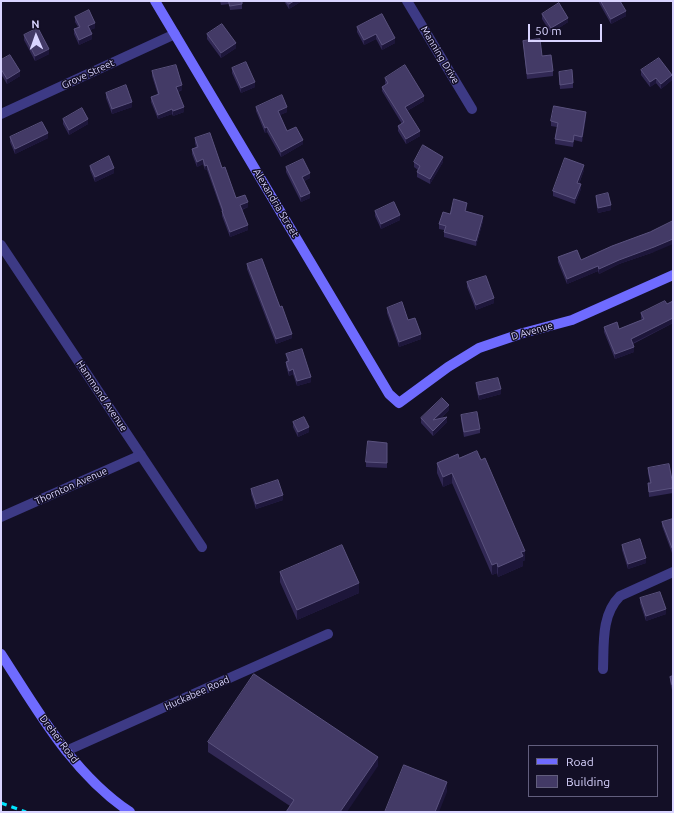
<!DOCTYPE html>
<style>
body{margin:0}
#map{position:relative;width:674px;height:813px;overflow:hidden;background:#130f26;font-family:Ubuntu,sans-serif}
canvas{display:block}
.frame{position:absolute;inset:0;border:2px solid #d9d4ff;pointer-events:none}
.legend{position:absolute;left:528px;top:745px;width:130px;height:52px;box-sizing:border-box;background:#130f26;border:1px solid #625e7d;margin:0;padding:5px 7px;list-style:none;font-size:12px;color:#d9d4ff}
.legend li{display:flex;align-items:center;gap:8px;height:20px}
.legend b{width:20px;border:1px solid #625e7d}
.north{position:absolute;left:16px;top:16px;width:40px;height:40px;-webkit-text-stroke:3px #130f26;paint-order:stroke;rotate:358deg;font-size:11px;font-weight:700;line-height:16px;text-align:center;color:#d9d4ff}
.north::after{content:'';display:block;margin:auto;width:14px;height:18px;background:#d9d4ff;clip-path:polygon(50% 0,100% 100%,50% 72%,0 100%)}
.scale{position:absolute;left:528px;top:24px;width:74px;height:18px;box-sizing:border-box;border:2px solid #d9d4ff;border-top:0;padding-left:5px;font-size:12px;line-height:14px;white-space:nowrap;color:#d9d4ff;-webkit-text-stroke:3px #130f26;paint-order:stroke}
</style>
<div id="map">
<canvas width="674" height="813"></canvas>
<div class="frame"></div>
<ul class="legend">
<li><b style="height:5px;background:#6f6bff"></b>Road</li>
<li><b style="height:11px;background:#433a66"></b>Building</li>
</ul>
<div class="north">N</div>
<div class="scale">50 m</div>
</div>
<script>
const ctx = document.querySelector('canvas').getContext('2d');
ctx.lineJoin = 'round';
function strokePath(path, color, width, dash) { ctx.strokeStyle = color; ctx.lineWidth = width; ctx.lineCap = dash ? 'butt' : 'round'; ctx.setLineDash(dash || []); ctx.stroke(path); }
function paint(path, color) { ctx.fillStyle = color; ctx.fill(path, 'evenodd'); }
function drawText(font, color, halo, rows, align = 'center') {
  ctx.font = font + ' Ubuntu,sans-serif'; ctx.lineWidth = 3; ctx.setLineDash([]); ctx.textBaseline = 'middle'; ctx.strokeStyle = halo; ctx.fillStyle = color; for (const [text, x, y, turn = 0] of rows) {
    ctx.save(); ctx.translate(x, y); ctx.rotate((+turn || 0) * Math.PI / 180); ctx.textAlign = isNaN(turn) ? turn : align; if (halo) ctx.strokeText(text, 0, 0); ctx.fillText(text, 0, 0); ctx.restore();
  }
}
const street = new Path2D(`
 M 407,1 L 472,109
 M 1,114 L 175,34
 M 1,245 L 202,547
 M 1,517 L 141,455
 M 603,669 C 604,644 601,615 620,596 L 673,572
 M 66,751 L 328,634`);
const secondary = new Path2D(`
 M 155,1 L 389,394 L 399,403 L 448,367 L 479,348 L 523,333 L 572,320 L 673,275
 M 1,654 C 38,711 72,773 130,812`);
const rail = new Path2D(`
 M 1,803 L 26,812`);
const wall = new Path2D(`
 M 220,1 L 242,1 L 242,9 L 230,10 L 229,4 L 221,5 Z
 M 284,1 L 302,1 L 289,9 Z
 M 598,1 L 620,1 L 626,16 L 611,24 Z
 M 382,14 L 395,43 L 382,50 L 376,39 L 364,45 L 357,32 L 357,27 Z
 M 542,14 L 568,22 L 551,33 L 542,19 Z
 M 75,17 L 95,28 L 90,30 L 92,39 L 79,45 L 74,34 L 74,29 L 78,27 L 75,22 Z
 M 207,34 L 236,48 L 221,58 L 207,39 Z
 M 24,35 L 49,54 L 35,61 L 24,40 Z
 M 523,41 L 542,56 L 553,71 L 553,76 L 527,79 Z
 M 1,60 L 20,76 L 7,84 L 1,74 Z
 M 232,68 L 255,87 L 241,93 L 232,73 Z
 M 641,70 L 672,80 L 661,89 L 656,83 L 650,87 L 641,75 Z
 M 152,71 L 182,90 L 178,92 L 184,112 L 173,116 L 172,114 L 158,119 L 151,102 L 151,97 L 158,95 L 152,76 Z
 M 559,72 L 573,83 L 573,88 L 560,89 L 559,77 Z
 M 385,78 L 424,101 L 407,111 L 420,136 L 406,144 L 398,131 L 398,126 L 402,124 L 382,91 L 382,87 L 386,85 L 385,83 Z
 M 106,93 L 132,107 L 112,114 L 106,98 Z
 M 256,107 L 287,112 L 280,115 L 287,131 L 303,144 L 281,157 L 267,132 L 265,133 L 256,111 Z
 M 586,117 L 582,142 L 574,140 L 573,147 L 555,144 L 555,139 L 557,127 L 551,126 L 551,121 Z
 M 63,119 L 88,124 L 69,135 L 63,124 Z
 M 10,137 L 48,138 L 15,154 L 10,142 Z
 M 195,138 L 222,168 L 236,198 L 248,207 L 242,210 L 248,230 L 230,237 L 222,216 L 222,212 L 207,170 L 205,170 L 203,164 L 197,167 L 192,154 L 192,149 L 196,147 L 195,143 Z
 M 414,162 L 443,162 L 430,184 L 417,177 L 417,172 L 418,170 L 414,167 Z
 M 90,166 L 114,173 L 95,182 L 90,170 Z
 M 286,167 L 310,178 L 304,181 L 310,198 L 301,202 L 286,172 Z
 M 584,170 L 579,184 L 581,189 L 575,204 L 553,196 L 553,191 Z
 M 596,196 L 611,210 L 598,213 L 596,201 Z
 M 467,207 L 466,211 L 483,221 L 476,246 L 444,237 L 444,230 L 439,229 L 439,224 L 450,214 Z
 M 375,211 L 400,220 L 381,229 L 375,216 Z
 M 654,252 L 619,264 L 599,274 L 598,271 L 567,284 L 558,262 L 558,257 L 581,260 Z
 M 247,264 L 280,307 L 292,338 L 276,344 L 247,269 Z
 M 467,282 L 494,303 L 476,310 L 467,287 Z
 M 673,301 L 673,323 L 633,344 L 634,352 L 615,359 L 604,332 L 604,327 L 619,329 L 642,320 L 641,318 L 641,313 L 667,304 Z
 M 387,308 L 408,320 L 421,339 L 399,347 L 387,313 Z
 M 286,354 L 311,382 L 297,386 L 293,374 L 289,376 L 286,366 L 286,362 L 287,361 Z
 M 476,383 L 501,394 L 479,400 L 476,388 Z
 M 449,410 L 440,419 L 447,422 L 433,436 L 421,423 L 421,418 Z
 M 461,415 L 480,429 L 480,433 L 464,437 L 461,420 Z
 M 293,422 L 309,432 L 298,437 L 293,427 Z
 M 387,443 L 387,468 L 366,467 L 366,462 Z
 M 459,458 L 525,560 L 523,561 L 523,566 L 498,577 L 497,573 L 492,575 L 452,483 L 443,487 L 437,473 L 437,463 Z
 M 648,468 L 672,480 L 673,480 L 673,493 L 649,497 L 648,483 L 650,483 L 648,473 Z
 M 251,489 L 283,500 L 256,509 L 251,494 Z
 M 673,519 L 672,553 L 662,526 L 662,522 Z
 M 622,545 L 646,563 L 628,569 L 622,550 Z
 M 280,572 L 359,593 L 297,620 L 280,582 Z
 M 640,598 L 666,614 L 646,621 L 640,603 Z
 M 673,676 L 672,690 L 670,682 L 670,677 Z
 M 208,742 L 378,766 L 290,806 L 208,752 Z`);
const shadedWall = new Path2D(`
 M 294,1 L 302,1 L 289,9 L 289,4 Z
 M 626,11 L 626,16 L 611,24 L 611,19 Z
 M 568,18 L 568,22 L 551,33 L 551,28 Z
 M 95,23 L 95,28 L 88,31 L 88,26 Z
 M 92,34 L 92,39 L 79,45 L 79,40 Z
 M 376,34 L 376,39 L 364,45 L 364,40 Z
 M 395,38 L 395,43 L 382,50 L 382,45 Z
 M 236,43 L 236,48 L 221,58 L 221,53 Z
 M 49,49 L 49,54 L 35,61 L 35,56 Z
 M 20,71 L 20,76 L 7,84 L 7,79 Z
 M 672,75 L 672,80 L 661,89 L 661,84 Z
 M 656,78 L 656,83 L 650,87 L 650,82 Z
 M 255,82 L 255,87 L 241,93 L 241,88 Z
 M 182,85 L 182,90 L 176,92 L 176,87 Z
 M 424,96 L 424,101 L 405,112 L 405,107 Z
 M 132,102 L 132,107 L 112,114 L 112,109 Z
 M 184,107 L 184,112 L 173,116 L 173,111 Z
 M 287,107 L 287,112 L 278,116 L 278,111 Z
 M 172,109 L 172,114 L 158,119 L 158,115 Z
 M 586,112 L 586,117 L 582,142 L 582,137 Z
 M 88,119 L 88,124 L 69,135 L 69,130 Z
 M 267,127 L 267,132 L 265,133 L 265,128 Z
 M 420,131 L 420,136 L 406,144 L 406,139 Z
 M 48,133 L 48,138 L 15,154 L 15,149 Z
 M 303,140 L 303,144 L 281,157 L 281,152 Z
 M 443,157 L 443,162 L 430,184 L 430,179 Z
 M 203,159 L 203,164 L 197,167 L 197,162 Z
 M 207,165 L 207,170 L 205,170 L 205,166 Z
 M 584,165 L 584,170 L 577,188 L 577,183 Z
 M 114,168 L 114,173 L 95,182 L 95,177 Z
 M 310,173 L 310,178 L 302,182 L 302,177 Z
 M 581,184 L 581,189 L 575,204 L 575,199 Z
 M 310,193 L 310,198 L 301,202 L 301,197 Z
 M 248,202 L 248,207 L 240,210 L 240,205 Z
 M 467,203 L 467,207 L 465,216 L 465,211 Z
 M 611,205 L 611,210 L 598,213 L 598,208 Z
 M 400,215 L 400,220 L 381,229 L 381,224 Z
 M 483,216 L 483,221 L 476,246 L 476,241 Z
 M 248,225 L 248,230 L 230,237 L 230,232 Z
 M 673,239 L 673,244 L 654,252 L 619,264 L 599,274 L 599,269 L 619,260 Z
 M 598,266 L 598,271 L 567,284 L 567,279 Z
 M 494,298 L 494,303 L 476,310 L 476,305 Z
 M 673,318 L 673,323 L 631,344 L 631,339 Z
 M 292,334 L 292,338 L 276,344 L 276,339 Z
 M 421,334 L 421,339 L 399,347 L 399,342 Z
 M 634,347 L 634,352 L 615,359 L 615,354 Z
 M 293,369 L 293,374 L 289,376 L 289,371 Z
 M 311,377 L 311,382 L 297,386 L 297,381 Z
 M 501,389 L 501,394 L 479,400 L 479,395 Z
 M 449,405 L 449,410 L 433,425 L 433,420 Z
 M 447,417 L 447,422 L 433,436 L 433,431 Z
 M 309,427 L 309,432 L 298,437 L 298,432 Z
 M 452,473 L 452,483 L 443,487 L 443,477 Z
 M 283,495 L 283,500 L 256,509 L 256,504 Z
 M 672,548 L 673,548 L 673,552 L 672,553 Z
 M 525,551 L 525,560 L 523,561 L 523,566 L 498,577 L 498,567 L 521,552 Z
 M 646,558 L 646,563 L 628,569 L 628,564 Z
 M 497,563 L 497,573 L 492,575 L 492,565 Z
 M 359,583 L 359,593 L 297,620 L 297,610 Z
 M 666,609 L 666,614 L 646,621 L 646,616 Z
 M 672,685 L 673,685 L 673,690 L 672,690 Z
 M 378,757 L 378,766 L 347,812 L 340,812 Z
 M 447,782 L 447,792 L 439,812 L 435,812 Z`);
const building = new Path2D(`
 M 229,1 L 242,1 L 242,4 L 230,6 Z
 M 286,1 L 294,1 L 289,4 Z
 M 601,1 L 620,1 L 626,11 L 611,19 Z
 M 559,3 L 568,18 L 551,28 L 542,14 Z
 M 89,10 L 95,23 L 88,26 L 92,34 L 79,40 L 74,29 L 80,27 L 75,17 Z
 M 382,14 L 395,38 L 382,45 L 376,34 L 364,40 L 357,27 Z
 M 222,24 L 236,43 L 221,53 L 207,34 Z
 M 38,28 L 49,49 L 35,56 L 24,35 Z
 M 540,39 L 542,56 L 551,55 L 553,71 L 527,74 L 523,41 Z
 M 10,55 L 20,71 L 7,79 L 1,69 L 1,60 Z
 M 659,58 L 672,75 L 661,84 L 656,78 L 650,82 L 641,70 Z
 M 246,62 L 255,82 L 241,88 L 232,68 Z
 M 176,65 L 182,85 L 176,87 L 184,107 L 173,111 L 172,109 L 158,115 L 151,97 L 159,94 L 152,71 Z
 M 405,65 L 424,96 L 405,107 L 420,131 L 406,139 L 398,126 L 404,122 L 382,87 L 388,83 L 385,78 Z
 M 572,70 L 573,83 L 560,85 L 559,72 Z
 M 126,85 L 132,102 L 112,109 L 106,93 Z
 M 282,95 L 287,107 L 278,111 L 287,131 L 296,127 L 303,140 L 281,152 L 267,127 L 265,128 L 256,107 Z
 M 554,106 L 586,112 L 582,137 L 574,135 L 573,142 L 555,139 L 558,123 L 551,121 Z
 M 82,108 L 88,119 L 69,130 L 63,119 Z
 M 42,122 L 48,133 L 15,149 L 10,137 Z
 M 210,133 L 222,168 L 225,167 L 236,198 L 245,195 L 248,202 L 240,205 L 248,225 L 230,232 L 222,211 L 223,211 L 207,165 L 205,166 L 203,159 L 197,162 L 192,149 L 198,147 L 195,138 Z
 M 423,145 L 443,157 L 430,179 L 417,172 L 420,166 L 414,162 Z
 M 109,156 L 114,168 L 95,177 L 90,166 Z
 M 565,158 L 584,165 L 577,183 L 581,184 L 575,199 L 553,191 Z
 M 303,159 L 310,173 L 302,177 L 310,193 L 301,197 L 286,167 Z
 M 608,193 L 611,205 L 598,208 L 596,196 Z
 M 454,199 L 467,203 L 465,211 L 483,216 L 476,241 L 444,232 L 446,226 L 439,224 L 443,212 L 450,214 Z
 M 394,202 L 400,215 L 381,224 L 375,211 Z
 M 673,221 L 673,239 L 654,247 L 619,260 L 599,269 L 598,266 L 567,279 L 558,257 L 577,250 L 581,260 L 612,246 L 650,232 Z
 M 262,259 L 280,307 L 282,306 L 292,334 L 276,339 L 247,264 Z
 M 486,276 L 494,298 L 476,305 L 467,282 Z
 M 665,301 L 667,304 L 673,301 L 673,318 L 631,339 L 634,347 L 615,354 L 604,327 L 617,322 L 619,329 L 644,319 L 641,313 Z
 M 402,302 L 408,320 L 415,318 L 421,334 L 399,342 L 387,308 Z
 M 302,349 L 311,377 L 297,381 L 293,369 L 289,371 L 286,362 L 289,361 L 286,354 Z
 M 498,378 L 501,389 L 479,395 L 476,383 Z
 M 442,398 L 449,405 L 433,420 L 447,417 L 433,431 L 421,418 Z
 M 477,412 L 480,429 L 464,432 L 461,415 Z
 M 304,417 L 309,427 L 298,432 L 293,422 Z
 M 368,441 L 387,443 L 387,463 L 366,462 Z
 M 477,451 L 481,460 L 485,458 L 525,551 L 521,552 L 523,556 L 498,567 L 497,563 L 492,565 L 452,473 L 443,477 L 437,463 L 458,454 L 459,458 Z
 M 669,464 L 672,480 L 673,480 L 673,488 L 649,492 L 648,483 L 651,483 L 648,468 Z
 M 278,480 L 283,495 L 256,504 L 251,489 Z
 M 673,519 L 673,548 L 672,548 L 662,522 Z
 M 640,539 L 646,558 L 628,564 L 622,545 Z
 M 342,545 L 359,583 L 297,610 L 280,572 Z
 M 660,592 L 666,609 L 646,616 L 640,598 Z
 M 254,674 L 378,757 L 340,812 L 286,812 L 294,800 L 208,742 Z
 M 673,676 L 673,685 L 672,685 L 670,677 Z
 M 404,765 L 447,782 L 435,812 L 385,812 Z`);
const streetNames = [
 ["Manning Drive",440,55,59],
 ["Grove Street",88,74,-25],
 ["Alexandria Street",276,203,59],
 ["D Avenue",532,331,-16],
 ["Hammond Avenue",102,396,56],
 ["Thornton Avenue",71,486,-24],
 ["Huckabee Road",197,693,-24],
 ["Dreher Road",59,739,53]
];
strokePath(street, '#3d3a85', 10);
strokePath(secondary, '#6f6bff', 10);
strokePath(rail, '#00e5ff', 3, [6, 5]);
paint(wall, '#312854');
paint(shadedWall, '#1d163a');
paint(building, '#433a66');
strokePath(building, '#5a527e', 1);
drawText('10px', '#d9d4ff', '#130f26', streetNames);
</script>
